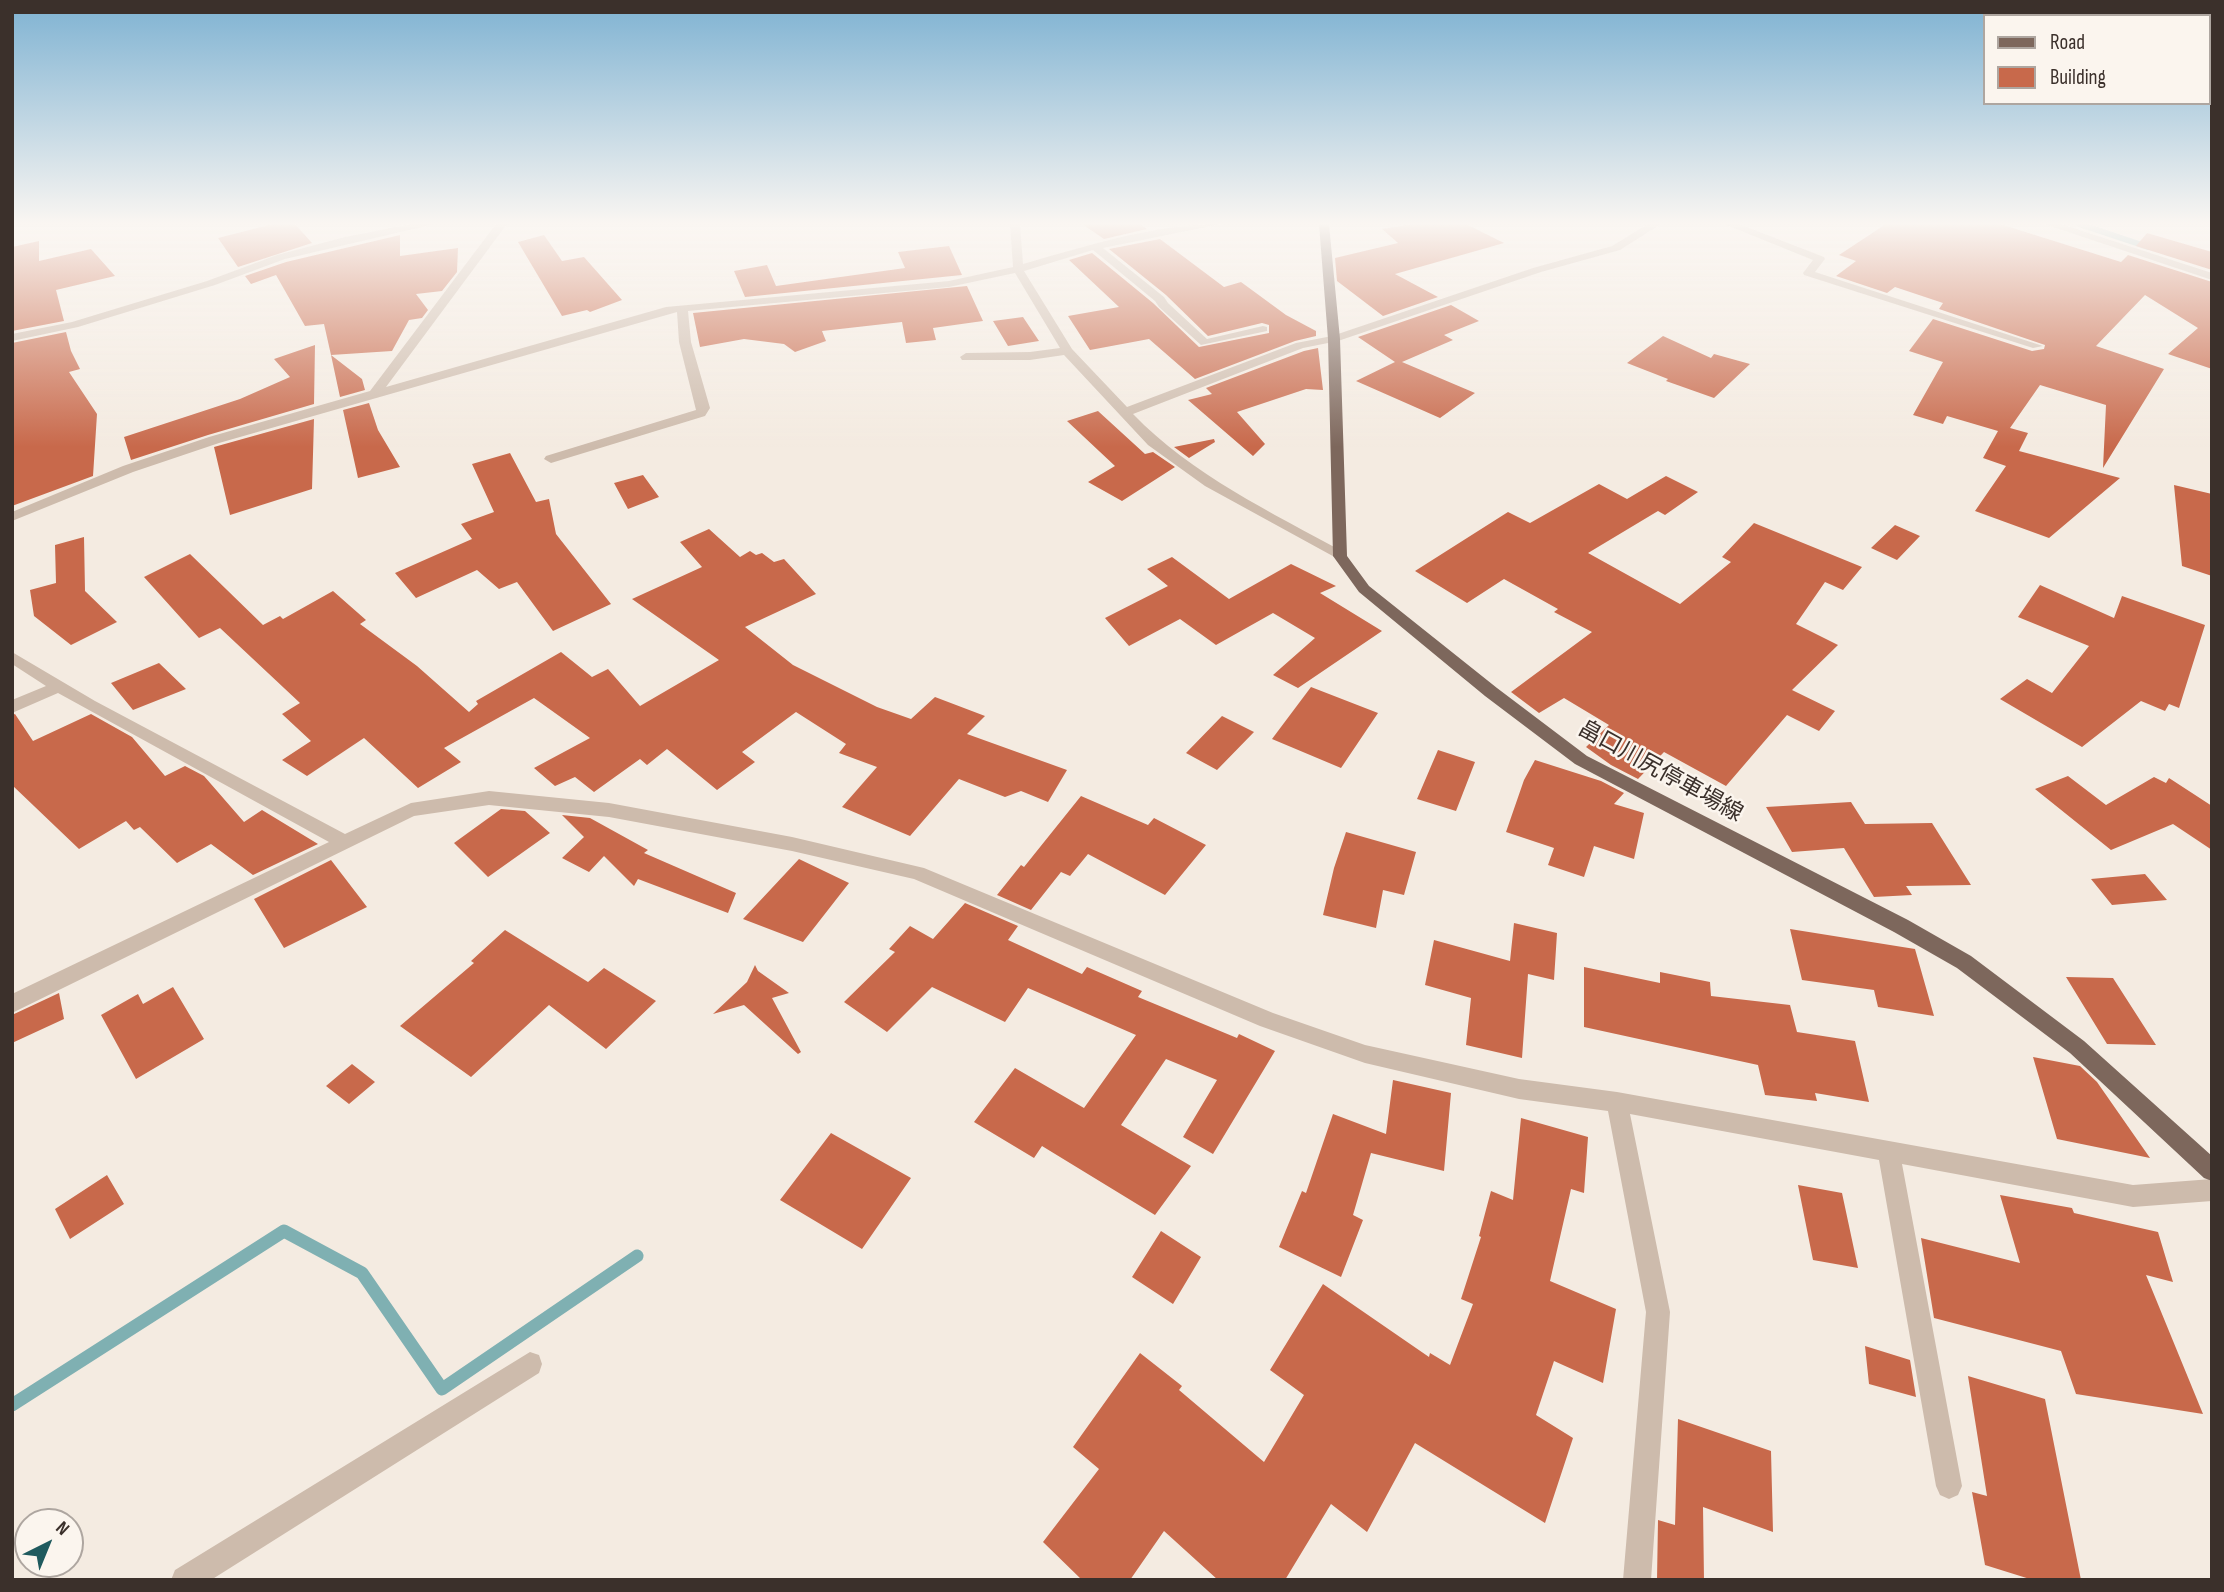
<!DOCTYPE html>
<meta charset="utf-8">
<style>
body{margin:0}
#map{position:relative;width:2224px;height:1592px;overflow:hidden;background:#f4ebe1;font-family:"Sofia Sans Condensed",sans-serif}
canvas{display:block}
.frame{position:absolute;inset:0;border:14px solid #3b302b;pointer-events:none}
.legend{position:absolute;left:1983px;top:14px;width:228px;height:91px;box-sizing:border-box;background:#fbf5ee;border:2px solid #aea6a0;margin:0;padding:9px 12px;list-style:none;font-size:21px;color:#3b302b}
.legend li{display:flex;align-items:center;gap:14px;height:35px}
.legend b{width:35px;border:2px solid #aea6a0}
.north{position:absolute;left:14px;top:1508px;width:70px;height:70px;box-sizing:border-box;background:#fbf5ee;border:2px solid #aea6a0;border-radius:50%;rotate:43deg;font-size:19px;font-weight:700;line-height:28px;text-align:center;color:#3b302b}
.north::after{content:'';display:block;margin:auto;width:24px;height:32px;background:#1f5a5e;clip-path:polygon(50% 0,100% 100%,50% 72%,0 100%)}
</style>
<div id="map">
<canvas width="2224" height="1592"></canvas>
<div class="frame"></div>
<ul class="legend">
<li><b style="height:9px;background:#7d675c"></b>Road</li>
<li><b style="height:19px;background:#c8694b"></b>Building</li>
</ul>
<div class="north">N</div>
</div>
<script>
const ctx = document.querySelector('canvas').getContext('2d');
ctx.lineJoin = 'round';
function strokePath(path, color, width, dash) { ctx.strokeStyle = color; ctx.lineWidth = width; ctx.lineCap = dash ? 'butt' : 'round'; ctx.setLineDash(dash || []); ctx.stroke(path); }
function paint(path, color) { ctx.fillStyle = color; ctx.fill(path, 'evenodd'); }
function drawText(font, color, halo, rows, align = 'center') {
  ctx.font = font + ' "Sofia Sans Condensed","Noto Sans JP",sans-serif'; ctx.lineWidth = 5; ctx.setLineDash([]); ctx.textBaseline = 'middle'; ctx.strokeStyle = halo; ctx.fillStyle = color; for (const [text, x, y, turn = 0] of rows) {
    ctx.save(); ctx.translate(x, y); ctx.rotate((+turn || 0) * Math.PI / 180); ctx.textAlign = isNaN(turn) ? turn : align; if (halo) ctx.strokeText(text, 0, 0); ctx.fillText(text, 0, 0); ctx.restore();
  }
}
const streamFar1 = new Path2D(`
 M 2079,224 L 2148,247`);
const stream = new Path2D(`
 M 12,1405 L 284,1231 L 362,1273 L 442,1389 L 637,1256`);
const building = new Path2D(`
 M 273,224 L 295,224 L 312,243 L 238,267 L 218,238 Z
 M 1082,224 L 1140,224 L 1147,229 L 1104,239 Z
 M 1413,224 L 1466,224 L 1504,243 L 1395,274 L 1438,297 L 1383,316 L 1337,281 L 1335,258 L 1398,243 L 1382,229 Z
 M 1886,224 L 2000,224 L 2121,262 L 2128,255 L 2212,282 L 2212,369 L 2168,354 L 2198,328 L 2145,295 L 2096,346 L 2164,369 L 2103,468 L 2106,405 L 2040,385 L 2010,428 L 2028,433 L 2019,451 L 2120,478 L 2049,538 L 1975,511 L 2006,466 L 1983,458 L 1998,431 L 1947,416 L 1943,424 L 1913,415 L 1943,362 L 1909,351 L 1933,319 L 2032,351 L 2044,349 L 2045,345 L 1939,309 L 1943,303 L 1895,287 L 1887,293 L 1836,276 L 1856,261 L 1839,255 Z
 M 2147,233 L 2212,252 L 2212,270 L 2136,246 Z
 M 400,235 L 400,256 L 458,248 L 457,272 L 442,291 L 416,294 L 428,310 L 422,318 L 409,320 L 392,351 L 331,355 L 324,324 L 305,326 L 276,275 L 251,284 L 245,276 L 286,262 Z
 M 544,235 L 562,261 L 584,257 L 622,300 L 590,312 L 587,310 L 562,316 L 518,242 Z
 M 1160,239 L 1224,287 L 1241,282 L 1286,315 L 1316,331 L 1316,336 L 1295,341 L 1195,379 L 1149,339 L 1090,350 L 1068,316 L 1119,307 L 1069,260 L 1092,253 L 1153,303 L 1199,347 L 1269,333 L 1269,325 L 1262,323 L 1208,336 L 1166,295 L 1109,249 Z
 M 39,241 L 39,261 L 91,249 L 115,276 L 56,290 L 64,321 L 12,331 L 12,247 Z
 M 949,246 L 962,275 L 745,297 L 734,271 L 767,265 L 776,286 L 905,268 L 898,252 Z
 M 967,286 L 983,321 L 933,328 L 936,340 L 906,343 L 902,322 L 822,331 L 826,341 L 795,352 L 784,344 L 744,339 L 700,347 L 693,313 Z
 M 1451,305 L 1479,321 L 1444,335 L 1453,340 L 1402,362 L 1475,393 L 1440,418 L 1356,381 L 1395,362 L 1358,337 Z
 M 1023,317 L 1039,341 L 1008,346 L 993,321 Z
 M 66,332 L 71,351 L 80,369 L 69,372 L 97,414 L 93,476 L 12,506 L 12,343 Z
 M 1663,336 L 1711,358 L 1714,354 L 1750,364 L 1714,398 L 1666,381 L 1668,379 L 1627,363 Z
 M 315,345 L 314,404 L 208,435 L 131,460 L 124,437 L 240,399 L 290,377 L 274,359 Z
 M 1318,348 L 1323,390 L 1306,389 L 1237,412 L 1265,444 L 1253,456 L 1188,400 L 1212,394 L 1206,388 L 1304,351 Z
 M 331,355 L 362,379 L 365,390 L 340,397 Z
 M 369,403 L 378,430 L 400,467 L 358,478 L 343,410 Z
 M 1098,411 L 1145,454 L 1153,452 L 1175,467 L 1122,501 L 1088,482 L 1115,466 L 1067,421 Z
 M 314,419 L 312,489 L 230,515 L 214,447 Z
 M 1214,439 L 1215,442 L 1189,458 L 1174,447 Z
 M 510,453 L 536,502 L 549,499 L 556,534 L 611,604 L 553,631 L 517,582 L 499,589 L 477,570 L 416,598 L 395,573 L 472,539 L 461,524 L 494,512 L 472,464 Z
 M 643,475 L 659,497 L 628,509 L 614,483 Z
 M 1666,476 L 1698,492 L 1665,515 L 1658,511 L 1588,553 L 1680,604 L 1731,562 L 1722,557 L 1754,523 L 1862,567 L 1843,590 L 1825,582 L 1796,624 L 1838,645 L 1792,690 L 1835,711 L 1819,731 L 1787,715 L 1726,786 L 1664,752 L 1638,779 L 1611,765 L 1586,747 L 1609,725 L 1564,698 L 1539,713 L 1511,692 L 1592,632 L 1554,612 L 1558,609 L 1504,579 L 1467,603 L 1415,571 L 1508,512 L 1530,523 L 1599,484 L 1627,499 Z
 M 2174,485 L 2212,494 L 2212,576 L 2182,566 Z
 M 1895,525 L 1920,536 L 1897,560 L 1871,548 Z
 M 709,529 L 740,557 L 750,551 L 756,555 L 762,553 L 774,562 L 784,559 L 816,594 L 745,627 L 793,665 L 877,707 L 911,719 L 935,697 L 985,716 L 967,734 L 1067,770 L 1048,802 L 1021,791 L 1005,797 L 959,779 L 910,836 L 842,807 L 877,767 L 839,753 L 846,744 L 796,712 L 742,752 L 755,762 L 717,790 L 667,749 L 647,765 L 640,759 L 594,792 L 575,777 L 555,786 L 534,768 L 590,738 L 534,698 L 444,748 L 461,762 L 418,788 L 364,738 L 307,776 L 282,760 L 311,741 L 282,714 L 300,703 L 220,628 L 199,638 L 144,577 L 190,554 L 263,625 L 280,616 L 283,619 L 333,591 L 366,620 L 360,624 L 417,666 L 469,712 L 478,704 L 476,701 L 561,652 L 592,677 L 608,669 L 640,706 L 719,660 L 632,599 L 702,567 L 680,542 Z
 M 84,537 L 85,591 L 117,622 L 71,645 L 34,616 L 30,590 L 56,583 L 55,545 Z
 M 1172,557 L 1229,599 L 1291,564 L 1336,586 L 1320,593 L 1382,631 L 1298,688 L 1273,675 L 1315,638 L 1273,613 L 1216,645 L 1180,619 L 1129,646 L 1105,618 L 1168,586 L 1147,569 Z
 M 2040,585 L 2114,618 L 2122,596 L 2205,625 L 2179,708 L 2169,704 L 2165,711 L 2141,701 L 2082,747 L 2000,699 L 2027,679 L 2052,693 L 2089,646 L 2018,617 Z
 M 159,663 L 186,689 L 133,710 L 111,683 Z
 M 1311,687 L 1378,713 L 1341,768 L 1272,739 Z
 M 15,714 L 33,741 L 91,714 L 132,737 L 165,776 L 185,766 L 204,776 L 244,822 L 262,810 L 318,844 L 253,875 L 211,844 L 177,863 L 140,827 L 134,830 L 126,821 L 79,849 L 12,785 L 12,715 Z
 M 1222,716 L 1254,732 L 1217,770 L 1186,753 Z
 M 1438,750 L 1475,762 L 1456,811 L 1417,799 Z
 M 1535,760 L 1601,781 L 1624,793 L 1614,804 L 1644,813 L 1634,859 L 1594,846 L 1584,877 L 1548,865 L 1554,848 L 1506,832 L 1524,780 Z
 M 2068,776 L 2106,805 L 2154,777 L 2166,783 L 2169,778 L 2212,806 L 2212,850 L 2173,824 L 2111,850 L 2035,789 Z
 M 1081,796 L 1148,825 L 1154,818 L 1206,845 L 1165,895 L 1088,854 L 1070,876 L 1061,872 L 1031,910 L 997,895 L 1021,865 L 1024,867 Z
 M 1851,802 L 1865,824 L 1932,823 L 1971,885 L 1906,886 L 1912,895 L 1874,897 L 1844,848 L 1792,852 L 1766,807 Z
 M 501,809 L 525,811 L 550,833 L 488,877 L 454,843 Z
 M 562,815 L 590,818 L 648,850 L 644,853 L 736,893 L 728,913 L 638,879 L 634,886 L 604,856 L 589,872 L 562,858 L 584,837 Z
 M 1346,832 L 1416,852 L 1404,895 L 1383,890 L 1376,928 L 1323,915 L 1334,868 Z
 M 799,859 L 849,883 L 803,942 L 743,919 Z
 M 331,860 L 367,907 L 284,948 L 254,899 Z
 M 2145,874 L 2167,900 L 2112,905 L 2091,879 Z
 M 965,903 L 1018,926 L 1008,940 L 1082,974 L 1087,967 L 1142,991 L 1138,997 L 1237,1038 L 1239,1034 L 1275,1051 L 1213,1154 L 1183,1137 L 1217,1080 L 1166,1059 L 1121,1125 L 1191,1166 L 1155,1215 L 1042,1146 L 1034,1158 L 974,1122 L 1015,1068 L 1084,1108 L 1136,1035 L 1028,988 L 1005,1022 L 932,987 L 887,1032 L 844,1002 L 895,952 L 889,949 L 910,926 L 933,939 Z
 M 1514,923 L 1557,933 L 1554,980 L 1528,974 L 1522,1058 L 1466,1045 L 1471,998 L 1425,985 L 1434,940 L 1510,961 Z
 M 1790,929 L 1915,949 L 1934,1016 L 1878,1007 L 1874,990 L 1802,980 Z
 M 505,930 L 588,982 L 604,968 L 656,1001 L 606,1049 L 549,1005 L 471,1077 L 400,1026 L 474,963 L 471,961 Z
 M 755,965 L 758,971 L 789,993 L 772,998 L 801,1052 L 798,1054 L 744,1005 L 713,1014 L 747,982 Z
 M 1584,967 L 1660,983 L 1660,972 L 1710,982 L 1711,996 L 1790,1005 L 1797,1032 L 1855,1041 L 1869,1102 L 1815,1093 L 1817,1101 L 1765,1095 L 1758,1065 L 1584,1027 Z
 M 2066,977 L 2113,978 L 2156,1045 L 2107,1044 Z
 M 173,987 L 204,1039 L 136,1079 L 101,1015 L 138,994 L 143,1004 Z
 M 59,993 L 64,1019 L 12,1043 L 12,1015 Z
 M 2033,1057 L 2080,1066 L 2097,1082 L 2150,1158 L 2057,1139 Z
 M 352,1064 L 375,1082 L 349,1104 L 326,1086 Z
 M 1393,1080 L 1451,1093 L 1444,1171 L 1371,1153 L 1353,1215 L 1363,1220 L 1341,1277 L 1279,1247 L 1302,1191 L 1306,1193 L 1333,1114 L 1386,1134 Z
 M 1521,1118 L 1588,1137 L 1584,1193 L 1571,1189 L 1550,1281 L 1616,1309 L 1603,1383 L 1554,1361 L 1536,1415 L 1573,1438 L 1545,1523 L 1415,1443 L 1367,1532 L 1331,1504 L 1285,1580 L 1218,1580 L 1164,1531 L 1130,1580 L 1082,1580 L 1043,1542 L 1099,1469 L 1073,1447 L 1140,1353 L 1182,1386 L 1179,1390 L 1264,1462 L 1304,1395 L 1270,1370 L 1323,1284 L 1429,1357 L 1430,1353 L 1450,1365 L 1473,1304 L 1461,1299 L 1481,1237 L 1479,1236 L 1491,1191 L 1513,1200 Z
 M 831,1133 L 911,1178 L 862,1249 L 780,1200 Z
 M 107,1175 L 124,1204 L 70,1239 L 55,1209 Z
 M 1798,1185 L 1842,1193 L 1858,1268 L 1813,1260 Z
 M 2000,1195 L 2072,1208 L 2074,1213 L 2158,1232 L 2173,1282 L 2146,1275 L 2203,1414 L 2076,1394 L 2061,1351 L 1934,1318 L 1921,1238 L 2020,1263 Z
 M 1161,1231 L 1201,1257 L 1173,1304 L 1132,1277 Z
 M 1865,1346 L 1910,1360 L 1916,1397 L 1869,1384 Z
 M 1968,1376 L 2045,1399 L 2081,1580 L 2033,1580 L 1985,1565 L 1972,1492 L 1987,1496 Z
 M 1678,1419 L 1771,1451 L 1773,1532 L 1703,1507 L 1704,1580 L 1657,1580 L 1658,1520 L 1675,1525 Z`);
const minor = new Path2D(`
 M 411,224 L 435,224 L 285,259 L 215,285 L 78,327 L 12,341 L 12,334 L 72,322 L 207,281 L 277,255 L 345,237 Z
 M 496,224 L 507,224 L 386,387 L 666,307 L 949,281 L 1013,267 L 1010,224 L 1020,224 L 1023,264 C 1087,246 1153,224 1221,224 L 1103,248 L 1164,297 L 1168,303 L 1207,339 L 1263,326 L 1267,327 L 1267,331 L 1201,345 L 1159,307 L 1155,301 L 1093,250 L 1024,271 L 1072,349 L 1127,407 L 1296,343 L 1332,336 L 1533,268 L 1612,246 L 1648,224 L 1661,224 L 1620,250 L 1541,272 L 1338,341 L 1303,348 L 1133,414 C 1192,475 1271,512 1345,553 L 1347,556 L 1340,560 L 1205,486 L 1148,445 L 1064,355 L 1030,360 L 962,360 L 960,357 L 966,353 L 1030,352 L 1060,348 L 1015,273 L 949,287 L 688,311 L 691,342 L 710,408 L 705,416 L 551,463 L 544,459 L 546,456 L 696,410 L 679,342 L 677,312 L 219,443 L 133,472 L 12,521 L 12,512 L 123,466 L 209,437 L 370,391 Z
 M 1724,224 L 1739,224 L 1824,257 L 1825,259 L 1815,272 L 2043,346 L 2033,348 L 1804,275 L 1803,273 L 1813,260 Z
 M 2044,224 L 2061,224 L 2212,273 L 2212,280 Z
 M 12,652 L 95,701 L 345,834 L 411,803 L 489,791 L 609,803 L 792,837 L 924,868 L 1273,1013 L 1365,1045 L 1519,1079 L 1617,1092 L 2133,1185 L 2212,1179 L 2212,1201 L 2133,1207 L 1902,1164 L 1962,1486 L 1958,1495 L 1949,1499 L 1940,1495 L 1936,1486 L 1879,1160 L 1630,1114 L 1670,1312 L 1651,1580 L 1623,1580 L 1646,1312 L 1608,1111 L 1519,1099 L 1365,1063 L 1260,1026 L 914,879 L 792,851 L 609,817 L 489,805 L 414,816 L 12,1013 L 12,994 L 329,842 L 58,693 L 12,713 L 12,700 L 46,686 L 12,664 Z
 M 530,1352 L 539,1355 L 542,1364 L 539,1373 L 211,1580 L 171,1580 L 175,1570 Z`);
const major = new Path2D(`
 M 1319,224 L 1329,224 L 1340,339 L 1347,556 L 1369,586 L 1497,688 L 1587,756 L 1908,920 L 1971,956 L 2084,1041 L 2212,1156 L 2212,1181 L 2204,1178 L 2070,1053 L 1957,968 L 1894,932 L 1575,764 L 1485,696 L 1359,592 L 1333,556 L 1328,339 Z`);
const streetNames = [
 ["畠口川尻停車場線",1660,772,29]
];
strokePath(streamFar1, '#7fb0b2', 6);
strokePath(stream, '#7fb0b2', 13);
paint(building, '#c8694b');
paint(minor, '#cdbbac');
paint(major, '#7d675c');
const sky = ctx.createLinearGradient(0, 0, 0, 447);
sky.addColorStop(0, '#7eb2d2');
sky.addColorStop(0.5, '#faf6f2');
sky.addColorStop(1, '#faf6f200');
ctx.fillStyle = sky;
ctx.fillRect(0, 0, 2224, 447);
drawText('23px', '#3b302b', '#fbf5ee', streetNames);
</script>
